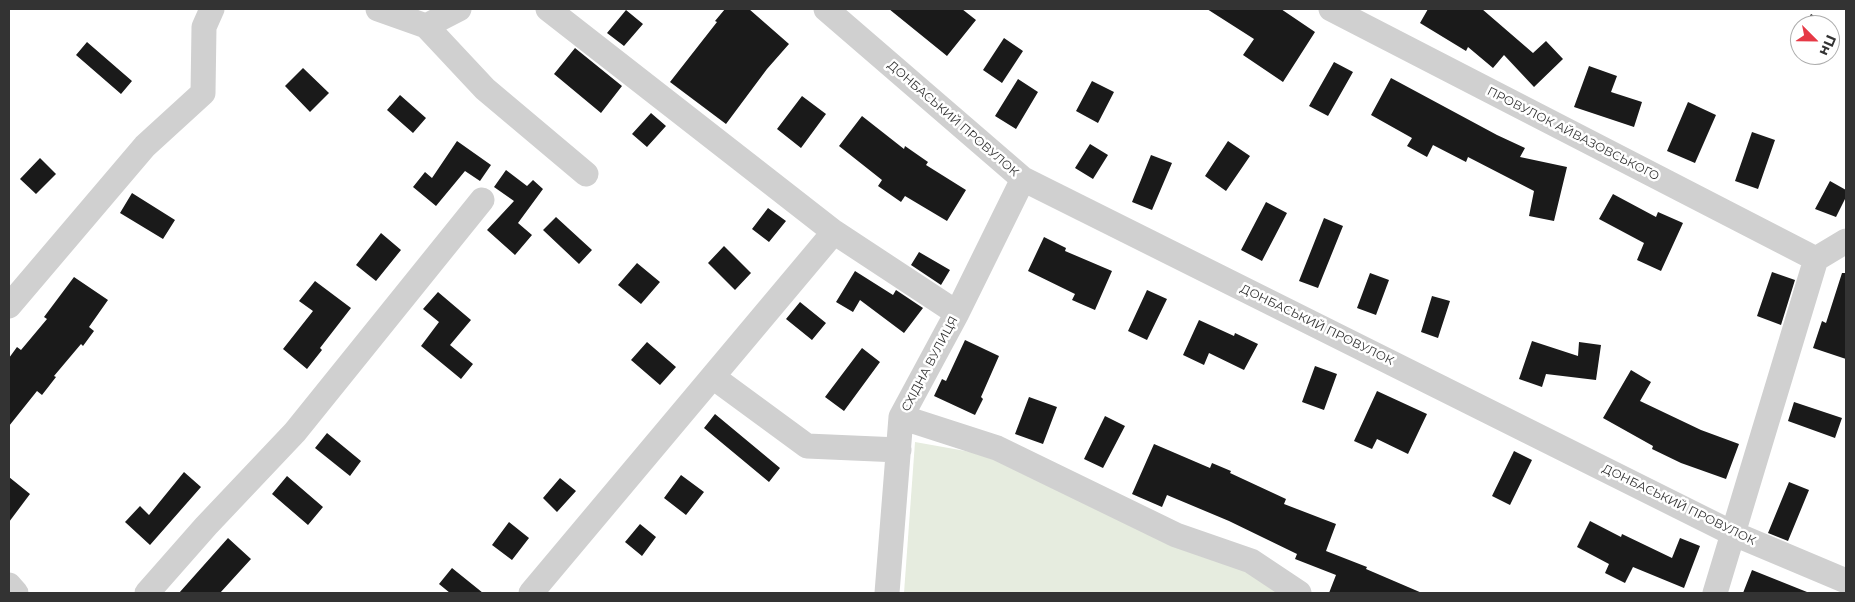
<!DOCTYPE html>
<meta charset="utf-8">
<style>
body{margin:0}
#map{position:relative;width:1855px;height:602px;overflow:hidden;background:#fff;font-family:Montserrat,sans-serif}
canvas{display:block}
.frame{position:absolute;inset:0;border:10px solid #333;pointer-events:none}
.north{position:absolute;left:1790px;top:15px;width:50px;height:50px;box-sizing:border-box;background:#fff;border:1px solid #adadad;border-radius:50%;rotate:113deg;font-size:14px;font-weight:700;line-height:20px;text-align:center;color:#333}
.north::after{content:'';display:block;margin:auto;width:18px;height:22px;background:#e63946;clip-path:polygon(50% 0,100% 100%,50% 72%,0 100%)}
</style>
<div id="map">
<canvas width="1855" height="602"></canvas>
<div class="frame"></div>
<div class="north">Пн</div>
</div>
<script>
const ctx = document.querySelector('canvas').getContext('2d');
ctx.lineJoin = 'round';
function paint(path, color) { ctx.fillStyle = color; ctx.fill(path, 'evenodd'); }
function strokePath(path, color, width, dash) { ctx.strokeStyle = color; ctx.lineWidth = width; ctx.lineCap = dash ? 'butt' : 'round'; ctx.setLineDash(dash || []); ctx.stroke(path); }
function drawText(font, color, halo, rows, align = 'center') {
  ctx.font = font + ' Montserrat,sans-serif'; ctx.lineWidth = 5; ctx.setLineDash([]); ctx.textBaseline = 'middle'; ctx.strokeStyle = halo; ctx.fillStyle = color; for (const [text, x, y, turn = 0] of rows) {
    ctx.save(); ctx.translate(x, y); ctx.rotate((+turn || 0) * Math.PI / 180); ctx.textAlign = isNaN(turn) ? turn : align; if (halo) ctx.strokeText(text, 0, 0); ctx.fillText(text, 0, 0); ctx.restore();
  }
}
const green = new Path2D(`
 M 915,442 L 988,455 L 1249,569 L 1284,593 L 904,593 Z`);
const building = new Path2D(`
 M 725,9 L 749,9 L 789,44 L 767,69 L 726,124 L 670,82 L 717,22 L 715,21 Z
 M 889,9 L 962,9 L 976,20 L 947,56 Z
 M 1207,9 L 1281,9 L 1315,32 L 1283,82 L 1243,55 L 1254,39 Z
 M 1428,9 L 1482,9 L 1533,53 L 1546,41 L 1563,59 L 1534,87 L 1504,55 L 1493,68 L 1468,47 L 1466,51 L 1420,23 Z
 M 626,10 L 643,24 L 624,46 L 607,33 Z
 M 1811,14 L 1833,27 L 1830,33 L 1830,25 L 1805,25 Z
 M 1004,38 L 1023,51 L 1002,83 L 983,70 Z
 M 87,42 L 132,81 L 121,94 L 76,55 Z
 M 575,48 L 622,86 L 601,113 L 554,74 Z
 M 1334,62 L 1353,72 L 1328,116 L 1309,106 Z
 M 1589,66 L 1617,76 L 1611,92 L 1642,102 L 1634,127 L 1574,107 Z
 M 303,68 L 329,93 L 310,112 L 285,86 Z
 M 1391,78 L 1497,135 L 1525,148 L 1520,157 L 1567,167 L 1554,221 L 1529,216 L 1534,191 L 1468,157 L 1466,162 L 1433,145 L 1427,157 L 1407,146 L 1412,138 L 1371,115 Z
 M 1018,79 L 1038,92 L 1016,129 L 995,116 Z
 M 1092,81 L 1114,92 L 1098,123 L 1076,111 Z
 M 400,95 L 426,118 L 413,133 L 387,110 Z
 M 802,96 L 826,114 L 801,148 L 777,129 Z
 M 1688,102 L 1716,115 L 1695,163 L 1667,151 Z
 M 651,113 L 666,126 L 647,147 L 632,134 Z
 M 862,116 L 904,149 L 905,146 L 928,162 L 926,165 L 966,190 L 947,221 L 905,196 L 901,202 L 878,186 L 882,180 L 839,146 Z
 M 1752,132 L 1775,140 L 1758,189 L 1735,181 Z
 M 457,141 L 491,165 L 480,181 L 465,171 L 436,206 L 413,187 L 425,172 L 432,178 Z
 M 1228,141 L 1250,156 L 1226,191 L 1205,176 Z
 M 1090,144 L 1108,155 L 1093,179 L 1075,168 Z
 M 1151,155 L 1172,163 L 1152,210 L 1132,202 Z
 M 40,158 L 56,174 L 36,194 L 20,179 Z
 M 506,170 L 527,186 L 533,180 L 543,189 L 518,223 L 532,235 L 515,255 L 487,230 L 514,201 L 494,187 Z
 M 1830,181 L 1846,190 L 1846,197 L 1836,217 L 1815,209 Z
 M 132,193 L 175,220 L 163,239 L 120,213 Z
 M 1613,194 L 1656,217 L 1658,212 L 1683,223 L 1661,271 L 1637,260 L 1644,243 L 1599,219 Z
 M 1266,202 L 1287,213 L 1262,261 L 1241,250 Z
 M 768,208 L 786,221 L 769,242 L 752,229 Z
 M 556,217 L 592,250 L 579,264 L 543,230 Z
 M 1324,218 L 1343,226 L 1318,288 L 1299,281 Z
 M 381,233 L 401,250 L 376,281 L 356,265 Z
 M 1044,237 L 1066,248 L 1065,251 L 1112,271 L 1095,310 L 1072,300 L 1075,294 L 1028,271 Z
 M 724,246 L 751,273 L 735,290 L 708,263 Z
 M 919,252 L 950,270 L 941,285 L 911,265 Z
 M 637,263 L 660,282 L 641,304 L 618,285 Z
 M 855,271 L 893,295 L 896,290 L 923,308 L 904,333 L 860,300 L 853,312 L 836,302 Z
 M 1772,272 L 1795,280 L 1781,325 L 1757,316 Z
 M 1370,273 L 1389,280 L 1376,315 L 1357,308 Z
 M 1842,273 L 1846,273 L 1846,359 L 1813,348 L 1822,321 L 1826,323 Z
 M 74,277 L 108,300 L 89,327 L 94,331 L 83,346 L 81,344 L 54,376 L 56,377 L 42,395 L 37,391 L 9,426 L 9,358 L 17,347 L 21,350 L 47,319 L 44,317 Z
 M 315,281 L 351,308 L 320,348 L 322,350 L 307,369 L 283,349 L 313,311 L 299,301 Z
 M 1147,290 L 1167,299 L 1147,340 L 1128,331 Z
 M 438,292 L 471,320 L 450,345 L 473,364 L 461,379 L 421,346 L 439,322 L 423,309 Z
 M 1432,296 L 1450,301 L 1438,338 L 1421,332 Z
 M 800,302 L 826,323 L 812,340 L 786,319 Z
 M 1199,320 L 1234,336 L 1235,333 L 1258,344 L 1244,370 L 1209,353 L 1204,365 L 1183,355 Z
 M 965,340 L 999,356 L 981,397 L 983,399 L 975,415 L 934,396 L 942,379 L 946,381 Z
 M 1532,341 L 1578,356 L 1579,342 L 1601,345 L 1596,380 L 1546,374 L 1542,387 L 1519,379 Z
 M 647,342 L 676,367 L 660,385 L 631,360 Z
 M 862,348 L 880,362 L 844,411 L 825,397 Z
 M 1315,366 L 1337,374 L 1324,410 L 1302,402 Z
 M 1631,370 L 1651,382 L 1640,401 L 1701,430 L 1739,444 L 1726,479 L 1681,463 L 1652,449 L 1653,446 L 1603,418 Z
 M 1377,391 L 1427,414 L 1408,454 L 1377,439 L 1372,449 L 1354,441 Z
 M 1029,397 L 1057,407 L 1043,444 L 1015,434 Z
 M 1794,402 L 1842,418 L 1835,438 L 1788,421 Z
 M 715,414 L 780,468 L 769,482 L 704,428 Z
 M 1105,416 L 1125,426 L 1103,468 L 1084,459 Z
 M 327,433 L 361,461 L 350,476 L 315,448 Z
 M 1154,444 L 1210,468 L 1212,463 L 1231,471 L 1230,473 L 1286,499 L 1284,504 L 1336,524 L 1326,551 L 1367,567 L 1366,569 L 1422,593 L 1329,593 L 1336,575 L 1295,559 L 1297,554 L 1229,521 L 1167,495 L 1162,507 L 1132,494 Z
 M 1514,451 L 1532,460 L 1510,505 L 1492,496 Z
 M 184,472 L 201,487 L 150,545 L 125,522 L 140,506 L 149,515 Z
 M 681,475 L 704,492 L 686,515 L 664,498 Z
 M 287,476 L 323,507 L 308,525 L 272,494 Z
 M 9,477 L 30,494 L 9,522 Z
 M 560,478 L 576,491 L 557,512 L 543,498 Z
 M 1789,482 L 1809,490 L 1788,541 L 1768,533 Z
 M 1590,521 L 1621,537 L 1622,534 L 1672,558 L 1680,538 L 1700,546 L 1684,588 L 1633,567 L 1625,583 L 1605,573 L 1609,564 L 1577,547 Z
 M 509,522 L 529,538 L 512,560 L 492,545 Z
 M 640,524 L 656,537 L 642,556 L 625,542 Z
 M 228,538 L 251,559 L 220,593 L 179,593 Z
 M 452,568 L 483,593 L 450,593 L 439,584 Z
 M 1752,570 L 1807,592 L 1807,593 L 1743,593 Z`);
const minor = new Path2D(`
 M 378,9 L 426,26 L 459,9
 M 548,9 L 834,232 L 957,313
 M 826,9 L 1023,179 L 1732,533 L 1846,581
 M 1331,9 L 1816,259
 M 426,26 L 485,89 L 586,174
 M 9,306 L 145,146 L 203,93 L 204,27 L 212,9
 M 713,377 L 807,446 L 899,450
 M 901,417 L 997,448 L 1176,535 L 1251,561 L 1299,593
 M 9,585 L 16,593
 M 147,593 L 206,526 L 295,432 L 482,200
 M 531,593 L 834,232
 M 887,593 L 901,417 L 957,313 L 1023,179
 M 1715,593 L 1816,259 L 1846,241`);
const streetNames = [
 ["ДОНБАСЬКИЙ ПРОВУЛОК",953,119,41],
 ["ПРОВУЛОК АЙВАЗОВСЬКОГО",1573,134,27],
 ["ДОНБАСЬКИЙ ПРОВУЛОК",1317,325,26],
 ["СХІДНА ВУЛИЦЯ",930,364,-62],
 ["ДОНБАСЬКИЙ ПРОВУЛОК",1679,505,26]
];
paint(green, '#e6ecdf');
paint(building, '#1a1a1a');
strokePath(minor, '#d0d0d0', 25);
drawText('12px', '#333', '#fff', streetNames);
</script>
